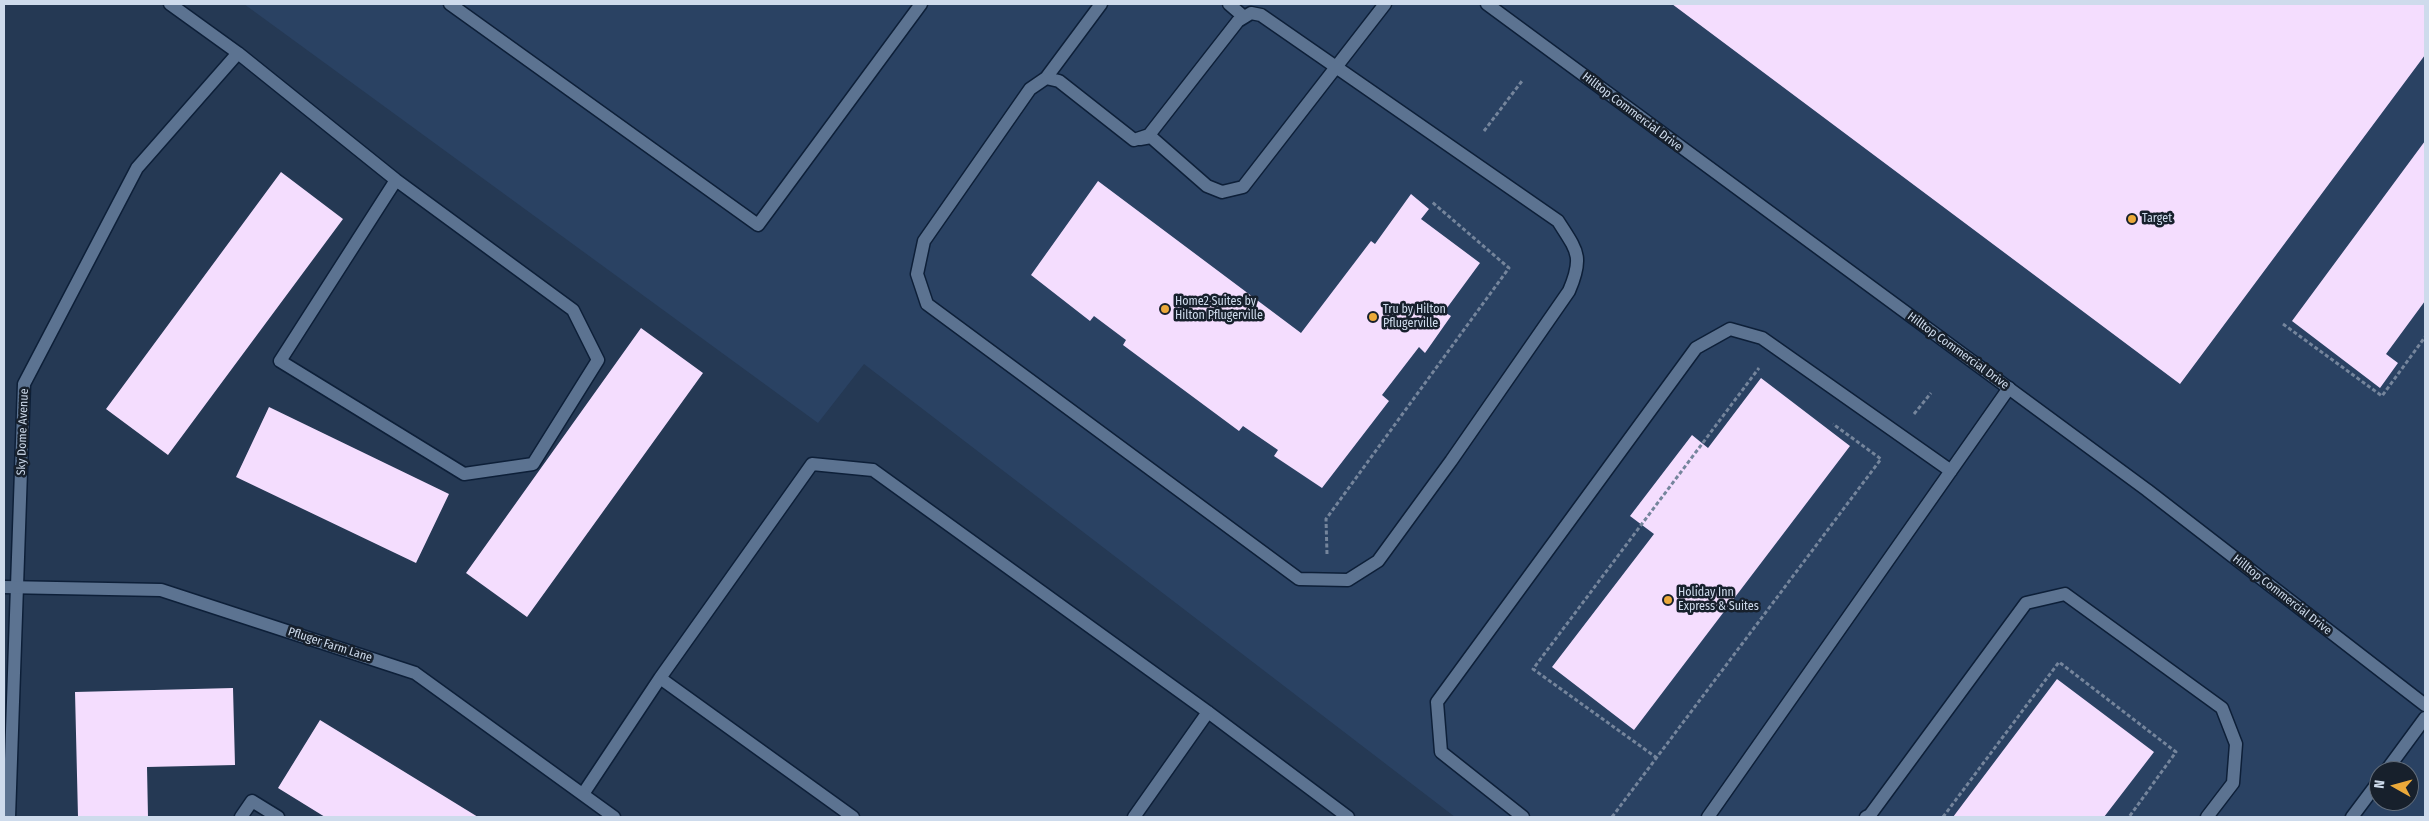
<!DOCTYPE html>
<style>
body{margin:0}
#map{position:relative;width:2429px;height:821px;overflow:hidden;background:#253954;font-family:"Fira Sans Condensed",sans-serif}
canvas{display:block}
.frame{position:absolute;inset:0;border:5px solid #cedbec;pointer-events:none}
.north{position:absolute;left:2369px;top:761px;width:50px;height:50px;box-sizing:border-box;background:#17202c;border:1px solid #606b79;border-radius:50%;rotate:277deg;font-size:14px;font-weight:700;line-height:20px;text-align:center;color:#cedbec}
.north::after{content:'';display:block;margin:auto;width:18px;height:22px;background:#eba93a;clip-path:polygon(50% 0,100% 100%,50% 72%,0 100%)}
</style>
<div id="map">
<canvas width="2429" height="821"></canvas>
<div class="frame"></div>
<div class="north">N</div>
</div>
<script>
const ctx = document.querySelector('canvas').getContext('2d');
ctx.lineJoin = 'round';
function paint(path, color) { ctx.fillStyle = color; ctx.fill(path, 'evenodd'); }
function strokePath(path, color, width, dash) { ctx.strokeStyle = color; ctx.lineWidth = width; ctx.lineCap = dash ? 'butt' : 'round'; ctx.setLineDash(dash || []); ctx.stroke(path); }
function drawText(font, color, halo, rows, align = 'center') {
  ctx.font = font + ' "Fira Sans Condensed",sans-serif'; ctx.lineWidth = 5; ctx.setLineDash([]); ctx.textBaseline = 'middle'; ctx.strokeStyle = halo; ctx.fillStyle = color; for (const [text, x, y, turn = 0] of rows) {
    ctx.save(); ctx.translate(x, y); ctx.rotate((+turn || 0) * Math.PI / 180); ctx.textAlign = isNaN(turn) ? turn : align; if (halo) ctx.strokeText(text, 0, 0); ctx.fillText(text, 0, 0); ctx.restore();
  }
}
const built = new Path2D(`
 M 244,4 L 2425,4 L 2425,817 L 1455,817 L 864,364 L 818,423 ZM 2379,771 L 2409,771 L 2409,801 L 2379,801 Z`);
const building = new Path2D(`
 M 1672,4 L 2425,4 L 2425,55 L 2180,384 Z
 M 2425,141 L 2425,301 L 2386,354 L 2398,363 L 2380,388 L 2292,321 Z
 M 281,172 L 343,219 L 168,455 L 106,409 Z
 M 1098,181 L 1301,333 L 1371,241 L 1375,244 L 1411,194 L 1429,209 L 1421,219 L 1480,263 L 1444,312 L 1451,316 L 1425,353 L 1419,347 L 1382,395 L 1389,401 L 1322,488 L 1274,456 L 1278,450 L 1243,426 L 1239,431 L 1123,345 L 1126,340 L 1094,316 L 1090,321 L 1031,275 Z
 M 641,328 L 703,373 L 527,617 L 466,573 Z
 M 1761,378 L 1850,446 L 1634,730 L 1552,667 L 1654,534 L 1630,516 L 1692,435 L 1708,448 Z
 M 269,407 L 449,494 L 416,563 L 236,477 Z
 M 2057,679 L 2154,752 L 2104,817 L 1953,817 Z
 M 233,688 L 235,765 L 147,767 L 148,817 L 78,817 L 75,692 Z
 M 320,720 L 478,817 L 325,817 L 278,788 Z`);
const path = new Path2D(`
 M 1484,131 L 1522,81
 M 2283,324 L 2382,396 L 2425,337
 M 1914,414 L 1931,393
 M 1327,554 L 1326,519 L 1509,268 L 1432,202
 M 1657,758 L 1533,669 L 1759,368
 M 1612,817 L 1881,459 L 1833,424
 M 1943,817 L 2059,662 L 2176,752 L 2129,817`);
const lane = new Path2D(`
 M 170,4 L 238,53 L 396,180 L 573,310 L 598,360 L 533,464 L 464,474 L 280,361 L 396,180
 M 450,4 L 758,225 L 921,4
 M 1229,4 L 1244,17
 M 1251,13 L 1261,15 L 1558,221 C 1577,251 1584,256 1569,291 L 1451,461 L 1378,561 L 1348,580 L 1299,579 L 927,304 L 917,274 L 924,241 L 1030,89 L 1046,78 L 1059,81 L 1134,140 L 1149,135 L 1238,21 Z
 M 1046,78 L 1101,4
 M 1140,139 L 1151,137 L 1207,186 L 1222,192 L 1243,187 L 1385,4
 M 583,794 L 660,678
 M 9,817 L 24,384 L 137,168 L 238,53
 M 241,817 L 252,801 L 278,817
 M 853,817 L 660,678 L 812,464 L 873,470 L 1208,712 L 1348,817
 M 1134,817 L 1208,712
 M 1523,817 L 1441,752 L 1437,702 L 1696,348 L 1730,329 L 1762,338 L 1951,471
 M 1708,817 L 2009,388
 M 1866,817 L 1870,815 L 2026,603 L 2065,594 L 2222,708 L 2236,744 L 2233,783 L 2207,817`);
const street = new Path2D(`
 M 1487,4 L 2147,490 L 2425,705
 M 4,587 L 161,590 L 415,673 L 614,817`);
const secondary = new Path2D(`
 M 2386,771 L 2425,718
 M 2352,817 L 2379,781`);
const markers = [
 [2132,219,5,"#eba93a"],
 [1165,309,5,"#eba93a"],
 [1373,317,5,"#eba93a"],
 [1668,600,5,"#eba93a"]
];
const streetNames = [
 ["Hilltop Commercial Drive",1632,112,37],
 ["Hilltop Commercial Drive",1958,351,36],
 ["Sky Dome Avenue",23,432,-88],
 ["Hilltop Commercial Drive",2282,595,38],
 ["Pfluger Farm Lane",330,645,18]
];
const poiNames = [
 ["Target",2142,219],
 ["Home2 Suites by",1175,302],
 ["Hilton Pflugerville",1175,316],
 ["Tru by Hilton",1383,310],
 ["Pflugerville",1383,324],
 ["Holiday Inn",1678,593],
 ["Express & Suites",1678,607]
];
paint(built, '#2a4263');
paint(building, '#f4ddfe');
strokePath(lane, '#0d1f38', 15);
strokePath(street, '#0d1f38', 15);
strokePath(secondary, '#0d1f38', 15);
strokePath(path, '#75859c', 3, [4, 2.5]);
strokePath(lane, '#5c7391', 12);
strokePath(street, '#5c7391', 12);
strokePath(secondary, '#5c7391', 12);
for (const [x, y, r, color] of markers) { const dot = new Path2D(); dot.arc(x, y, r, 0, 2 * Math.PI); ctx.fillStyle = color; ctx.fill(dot); strokePath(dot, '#17202c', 2); }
drawText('12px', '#cedbec', '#17202c', streetNames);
drawText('12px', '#cedbec', '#17202c', poiNames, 'left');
</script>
